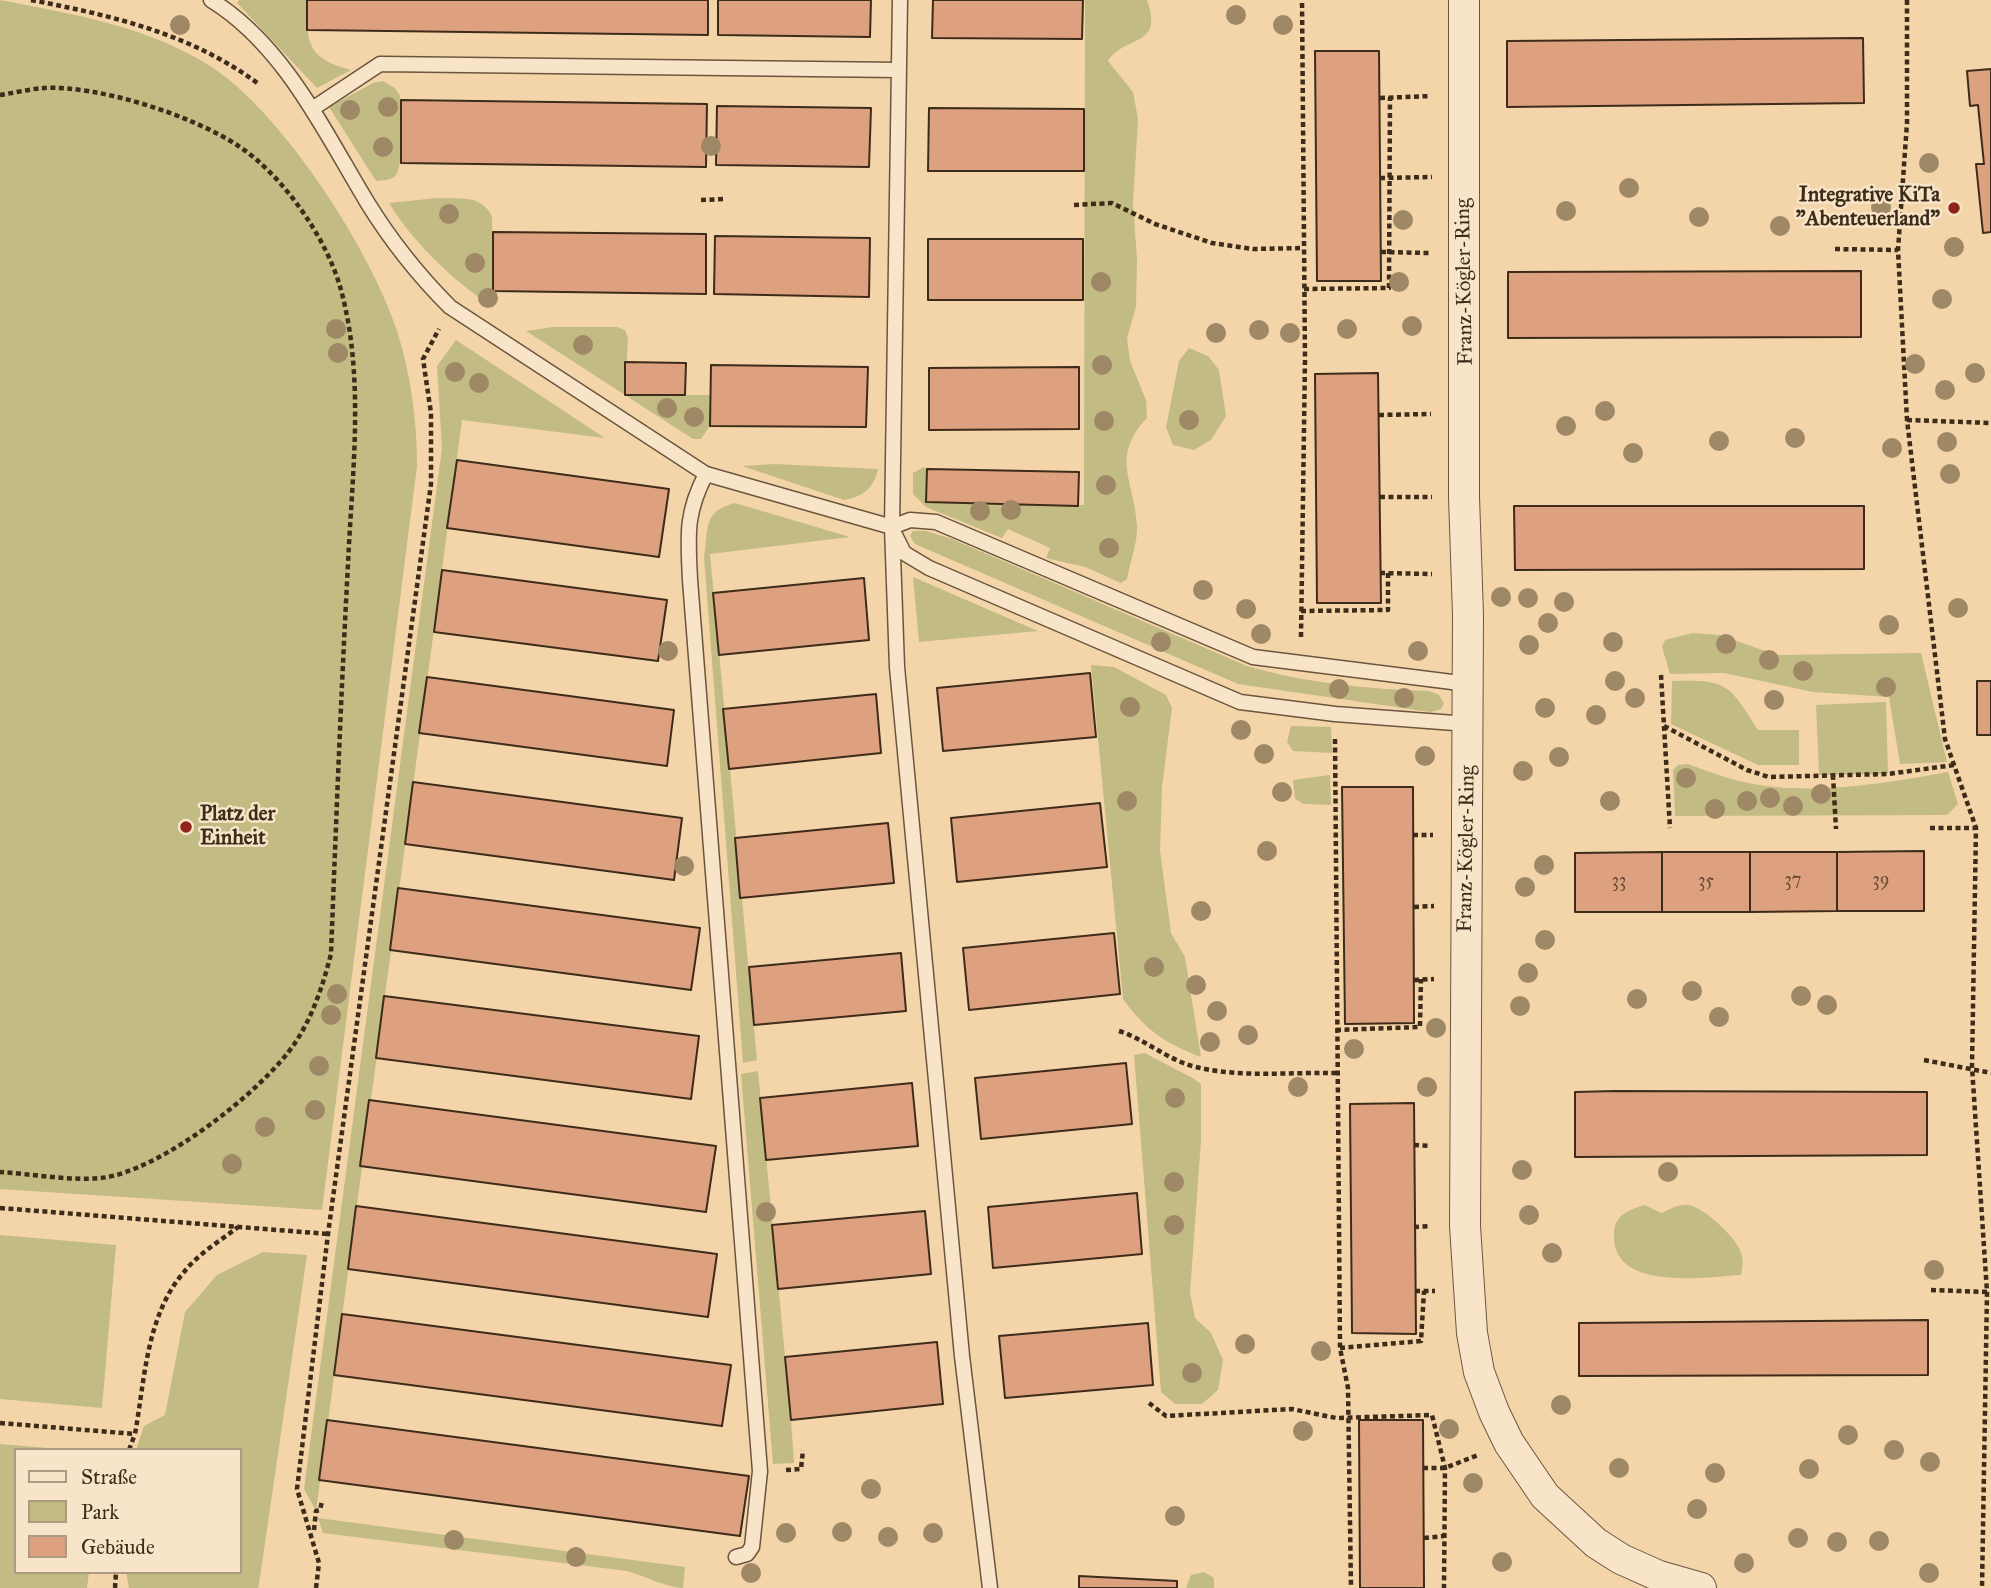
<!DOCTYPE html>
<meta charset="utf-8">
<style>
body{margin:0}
#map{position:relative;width:1991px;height:1588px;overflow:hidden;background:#f4d5aa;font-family:"IM FELL Great Primer",serif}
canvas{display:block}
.legend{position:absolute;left:14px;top:1448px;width:228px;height:126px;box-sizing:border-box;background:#f8e4c8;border:2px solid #ad9a82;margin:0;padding:9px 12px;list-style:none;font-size:21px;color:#3d2c19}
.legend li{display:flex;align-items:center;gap:14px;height:35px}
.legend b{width:35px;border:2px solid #ad9a82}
</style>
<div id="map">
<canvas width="1991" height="1588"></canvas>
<ul class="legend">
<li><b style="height:9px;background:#f8e4c8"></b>Straße</li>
<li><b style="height:19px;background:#c2bb84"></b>Park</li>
<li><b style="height:19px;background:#dea17f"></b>Gebäude</li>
</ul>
</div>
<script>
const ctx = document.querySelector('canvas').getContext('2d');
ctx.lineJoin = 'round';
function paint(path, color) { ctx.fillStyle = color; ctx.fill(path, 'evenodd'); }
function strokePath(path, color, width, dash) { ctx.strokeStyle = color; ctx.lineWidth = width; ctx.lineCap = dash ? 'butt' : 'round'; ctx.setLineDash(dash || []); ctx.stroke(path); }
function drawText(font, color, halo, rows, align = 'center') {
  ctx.font = font + ' "IM FELL Great Primer",serif'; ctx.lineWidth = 5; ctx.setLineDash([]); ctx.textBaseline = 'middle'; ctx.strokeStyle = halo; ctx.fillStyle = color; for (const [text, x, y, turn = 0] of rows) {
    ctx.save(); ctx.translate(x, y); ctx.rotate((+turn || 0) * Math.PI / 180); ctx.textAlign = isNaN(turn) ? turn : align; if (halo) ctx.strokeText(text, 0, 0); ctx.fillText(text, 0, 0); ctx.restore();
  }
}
const green = new Path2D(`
 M 0,0 C 72,14 143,25 207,64 C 280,108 373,253 398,334 C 411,376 417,422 417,466 L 322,1210 L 0,1189 Z
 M 239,0 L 307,0 C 307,43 306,58 351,70 L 317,88 L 237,3 Z
 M 1085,0 L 1147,0 C 1164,48 1126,34 1108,61 L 1133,92 L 1138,119 L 1133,203 L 1137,259 L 1136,307 L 1127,338 L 1130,361 L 1146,400 L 1147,418 C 1110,457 1134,479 1137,525 C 1138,542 1130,562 1127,579 L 1121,583 L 1085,567 L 1046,558 L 1050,548 L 1008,529 L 1002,538 L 926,507 L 913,494 L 913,473 L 924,467 L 927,469 L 927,502 L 1084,505 Z
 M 383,81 C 390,85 395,87 399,94 C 404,105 403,167 396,175 C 391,181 383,180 376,181 L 329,107 L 373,83 Z
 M 437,198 C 459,199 481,194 492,216 L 494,308 C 455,282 413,243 389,203 Z
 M 553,327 L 617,327 L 625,330 L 628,338 L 625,395 L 711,395 L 710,426 L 701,439 L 693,439 L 526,331 Z
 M 456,340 L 605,438 L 462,420 L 316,1511 L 304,1489 L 442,448 L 437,366 Z
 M 1189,348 L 1208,356 L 1219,370 L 1226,416 L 1211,440 L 1194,450 L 1173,445 L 1166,427 L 1179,361 Z
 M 775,464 L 878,469 C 874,488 863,497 844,500 L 742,466 Z
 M 735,503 L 850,537 L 710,554 L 757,1060 L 743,1063 L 704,557 C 709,530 701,512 735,503 Z
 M 913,531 L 926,531 L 952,539 L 1247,666 C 1304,683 1369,689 1429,691 L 1439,695 L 1444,703 L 1441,709 L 1430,712 L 1238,684 L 915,544 L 910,536 Z
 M 913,577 L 1038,631 L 919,642 Z
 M 1692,633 L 1719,635 L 1777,655 L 1921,653 L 1947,762 L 1900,764 L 1889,697 L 1813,692 L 1724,673 L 1670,674 L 1662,647 L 1665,640 Z
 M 1091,665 L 1114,667 L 1166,695 L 1172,708 L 1162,787 L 1160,851 L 1171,933 L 1185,957 L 1201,1057 C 1165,1043 1146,1031 1123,999 Z
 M 1672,681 C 1728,680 1728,683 1758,730 L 1799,730 L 1799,765 L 1758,765 L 1671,724 Z
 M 1886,702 L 1888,774 L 1819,775 L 1816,705 Z
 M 1291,726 L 1331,727 L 1332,753 L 1293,751 L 1287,742 Z
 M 1688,764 C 1705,770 1722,777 1739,781 C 1806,797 1881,784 1948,772 L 1958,804 L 1947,815 L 1675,816 L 1673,770 L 1678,765 Z
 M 1330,775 L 1331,805 L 1304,804 L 1295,799 L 1293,780 Z
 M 1145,1053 C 1156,1060 1196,1078 1201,1084 L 1201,1140 L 1190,1293 L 1195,1318 L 1211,1333 L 1223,1360 L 1218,1390 L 1202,1404 L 1175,1404 L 1161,1392 L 1134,1055 Z
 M 758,1071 L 791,1420 L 794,1463 L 773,1464 L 741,1074 Z
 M 1644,1205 L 1662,1213 C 1670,1209 1679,1204 1689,1205 C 1704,1208 1732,1234 1739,1248 C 1744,1257 1743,1266 1741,1275 C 1706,1277 1612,1292 1614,1235 C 1614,1215 1627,1211 1644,1205 Z
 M 0,1235 L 116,1245 L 102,1408 L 0,1399 Z
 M 263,1252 L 307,1255 L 259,1584 L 258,1588 L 129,1588 L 126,1572 L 240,1572 L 240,1450 L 136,1450 L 144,1426 L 165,1415 L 185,1312 L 217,1275 Z
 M 0,1444 L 72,1450 L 16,1450 L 16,1572 L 89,1572 L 87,1588 L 0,1588 Z
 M 318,1518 L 685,1567 L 683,1588 C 668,1588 645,1576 627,1571 L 323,1533 Z
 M 1204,1572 L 1214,1578 L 1214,1588 L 1186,1588 L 1191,1575 Z`);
const building = new Path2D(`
 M 307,0 L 708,0 L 708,35 L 307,30 Z
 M 718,0 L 871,0 L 870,37 L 718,35 Z
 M 933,0 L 1083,0 L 1082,39 L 932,38 Z
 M 1863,38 L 1864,103 L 1507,107 L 1507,41 Z
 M 1315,51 L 1379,51 L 1381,281 L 1317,281 Z
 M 1991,69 L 1991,232 L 1983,233 L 1976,164 L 1984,164 L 1978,105 L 1970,106 L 1967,71 Z
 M 401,100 L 707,104 L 706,167 L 401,163 Z
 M 717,106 L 871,108 L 869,167 L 716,165 Z
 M 929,108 L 1084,109 L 1084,171 L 928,171 Z
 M 493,232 L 706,234 L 706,294 L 493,291 Z
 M 715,236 L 870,238 L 869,297 L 714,294 Z
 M 928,239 L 1083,239 L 1083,300 L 928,300 Z
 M 1861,271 L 1861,337 L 1508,338 L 1508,272 Z
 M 625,362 L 686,363 L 685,395 L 625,395 Z
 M 711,365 L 868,367 L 866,427 L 710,426 Z
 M 1079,367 L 1079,429 L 929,430 L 929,368 Z
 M 1378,373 L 1381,603 L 1317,603 L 1315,374 Z
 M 457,460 L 669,489 L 659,557 L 447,528 Z
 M 927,469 L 1079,472 L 1078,506 L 926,502 Z
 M 1514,506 L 1864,506 L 1864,569 L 1515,570 Z
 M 442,570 L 667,600 L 658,661 L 434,632 Z
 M 864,578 L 869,640 L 719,655 L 713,593 Z
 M 1090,673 L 1096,737 L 943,751 L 937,688 Z
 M 427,677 L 674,710 L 667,766 L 419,733 Z
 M 1977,681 L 1991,681 L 1991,735 L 1977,735 Z
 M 876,694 L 881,753 L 729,769 L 723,709 Z
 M 413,782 L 682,818 L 674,880 L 405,844 Z
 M 1342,787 L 1413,787 L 1414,1023 L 1345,1024 Z
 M 1100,803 L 1107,867 L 957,882 L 951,818 Z
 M 888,823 L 894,883 L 740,898 L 735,838 Z
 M 1924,851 L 1924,911 L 1837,911 L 1837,852 Z
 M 1662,852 L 1750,852 L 1750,912 L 1662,912 Z
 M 1662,852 L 1662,912 L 1575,912 L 1575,853 Z
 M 1750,852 L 1837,852 L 1837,911 L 1750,912 Z
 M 398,888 L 700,928 L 691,990 L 390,950 Z
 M 1114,933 L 1120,994 L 969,1010 L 963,948 Z
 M 901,953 L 906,1011 L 754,1025 L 749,967 Z
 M 384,996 L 699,1036 L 691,1099 L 376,1058 Z
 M 1126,1063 L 1132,1124 L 981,1139 L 975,1078 Z
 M 912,1083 L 918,1146 L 766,1160 L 760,1098 Z
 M 1615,1091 L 1927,1092 L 1927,1155 L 1575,1157 L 1575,1092 Z
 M 369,1100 L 716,1146 L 706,1212 L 360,1166 Z
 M 1414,1103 L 1416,1334 L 1352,1333 L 1350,1104 Z
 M 1137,1193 L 1142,1254 L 993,1268 L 988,1207 Z
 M 356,1206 L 717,1254 L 708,1317 L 348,1269 Z
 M 925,1211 L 931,1274 L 778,1289 L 772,1225 Z
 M 342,1314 L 731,1365 L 722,1426 L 334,1375 Z
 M 1928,1320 L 1928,1375 L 1579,1376 L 1579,1323 Z
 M 1148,1323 L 1153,1385 L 1005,1398 L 999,1336 Z
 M 937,1342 L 943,1404 L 791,1420 L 785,1357 Z
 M 327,1420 L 749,1476 L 740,1536 L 319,1480 Z
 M 1359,1420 L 1423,1420 L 1424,1588 L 1360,1588 Z
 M 1079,1576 L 1177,1581 L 1177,1588 L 1079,1588 Z`);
const path = new Path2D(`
 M 31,0 C 114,16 192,34 260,85
 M 1907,0 L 1907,123 L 1898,250 L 1907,420 L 1945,739 L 1976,828 L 1972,1067 L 1987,1292 L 1982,1588
 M 0,95 C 14,93 29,89 44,88 C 98,85 191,115 237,145 C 282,174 327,238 341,290 C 365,378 352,474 348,564 C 341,694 336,824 331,954 C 323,985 313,1016 295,1043 C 263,1091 159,1172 101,1178 C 69,1181 33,1174 0,1172
 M 1380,98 L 1431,96
 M 1380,178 L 1432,177
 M 701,200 L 724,199
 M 1074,205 L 1112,203 L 1155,224 L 1212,243 L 1253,249 L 1303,248
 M 1835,249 L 1898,250
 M 1381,252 L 1429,253
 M 1304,289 L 1389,288 L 1390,97
 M 1379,415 L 1431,414
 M 1907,420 L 1991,423
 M 1380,497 L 1432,497
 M 1380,573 L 1432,574
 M 1301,611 L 1388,610 L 1388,573
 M 1301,637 L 1305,359 L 1302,0
 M 1661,675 L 1670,828
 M 1664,726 L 1747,770 L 1769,777 L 1888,774 L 1954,765
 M 1335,739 L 1340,1348 L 1348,1388 L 1351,1588
 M 1833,775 L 1836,829
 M 1930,828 L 1975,828
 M 1413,835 L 1433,835
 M 1414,907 L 1434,906
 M 1414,980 L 1434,979
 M 1336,1030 L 1420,1027 L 1421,979
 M 1119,1031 C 1147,1040 1167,1060 1196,1067 C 1240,1078 1291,1072 1336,1073
 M 1924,1060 L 1991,1073
 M 1414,1145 L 1430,1146
 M 0,1208 L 328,1234
 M 1414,1227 L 1431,1226
 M 1931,1290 L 1987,1292
 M 1415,1291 L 1435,1291
 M 1340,1348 L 1421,1341 L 1424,1291
 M 1149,1403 L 1166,1416 L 1292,1409 L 1336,1418 L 1432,1415 L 1445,1468 L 1444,1588
 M 0,1423 L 135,1434 C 145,1379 146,1316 184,1272 C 198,1254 220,1241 238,1227
 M 129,1450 L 135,1434
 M 1423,1468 L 1445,1468 L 1478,1455
 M 786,1470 L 801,1469 L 803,1450
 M 314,1530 L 316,1511 L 320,1510 L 322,1501
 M 1424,1538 L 1444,1536
 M 115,1588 L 116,1572
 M 316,1588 L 319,1563 L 297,1489 L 328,1234 L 431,484 L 431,413 L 423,359 L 439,329`);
const lane = new Path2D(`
 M 211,0 C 284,45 324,131 367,202 C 391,241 418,275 450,307 L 706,474 L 892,527 L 910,520 L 936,522 L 1253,657 L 1468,684
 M 900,0 L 892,527 L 897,667 L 962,1356 L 990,1588
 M 312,109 L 380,64 L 899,70
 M 706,474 C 685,514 688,536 690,580 L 760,1471 L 752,1547 L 747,1554 L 736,1557
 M 895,535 L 904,553 L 929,568 L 1240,702 L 1335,714 L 1468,724`);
const street = new Path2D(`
 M 1464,0 L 1464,497 L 1468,615 L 1465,1226 L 1472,1333 L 1479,1372 L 1494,1412 L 1509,1443 L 1545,1496 L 1596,1543 L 1621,1559 L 1659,1576 L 1701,1588`);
const trees = [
 [1236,15],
 [180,25],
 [1283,25],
 [388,107],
 [350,110],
 [711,146],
 [383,147],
 [1929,163],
 [1629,188],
 [1881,207],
 [1566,211],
 [449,214],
 [1699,217],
 [1403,220],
 [1780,226],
 [1954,247],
 [475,263],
 [1101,282],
 [1399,282],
 [488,298],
 [1942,299],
 [1412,326],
 [336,329],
 [1347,329],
 [1259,330],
 [1216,333],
 [1290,333],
 [583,345],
 [338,353],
 [1915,364],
 [1102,365],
 [455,372],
 [1975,373],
 [479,383],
 [1945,390],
 [667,408],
 [1605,411],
 [694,417],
 [1189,420],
 [1104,421],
 [1566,426],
 [1795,438],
 [1719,441],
 [1947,442],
 [1892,448],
 [1633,453],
 [1950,474],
 [1106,485],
 [1011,510],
 [980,511],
 [1109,548],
 [1203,590],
 [1501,597],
 [1528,598],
 [1564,602],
 [1958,608],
 [1246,609],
 [1548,623],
 [1889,625],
 [1261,634],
 [1161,642],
 [1613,642],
 [1726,644],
 [1529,645],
 [668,651],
 [1418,651],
 [1769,660],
 [1803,671],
 [1615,681],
 [1886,687],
 [1339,689],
 [1404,698],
 [1635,698],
 [1774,700],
 [1130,707],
 [1545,708],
 [1596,715],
 [1241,730],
 [1264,754],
 [1425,756],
 [1559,757],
 [1523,771],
 [1686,778],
 [1282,792],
 [1821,794],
 [1770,798],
 [1127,801],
 [1610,801],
 [1747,801],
 [1793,806],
 [1715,809],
 [1267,851],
 [1544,865],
 [684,866],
 [1525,887],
 [1201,911],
 [1545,940],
 [1154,967],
 [1528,973],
 [1196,985],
 [1692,991],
 [337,994],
 [1801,996],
 [1637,999],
 [1827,1005],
 [1520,1006],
 [1217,1011],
 [331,1015],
 [1719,1017],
 [1436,1028],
 [1248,1035],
 [1210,1042],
 [1354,1049],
 [319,1066],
 [1298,1087],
 [1427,1087],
 [1175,1098],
 [315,1110],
 [265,1127],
 [232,1164],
 [1522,1170],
 [1668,1172],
 [1174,1182],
 [766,1212],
 [1529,1215],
 [1174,1225],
 [1552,1253],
 [1934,1270],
 [1245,1344],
 [1321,1351],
 [1192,1373],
 [1561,1405],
 [1449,1429],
 [1303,1431],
 [1848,1435],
 [1894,1450],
 [1930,1462],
 [1619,1468],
 [1809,1469],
 [1715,1473],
 [1473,1483],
 [871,1489],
 [1697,1509],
 [1175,1516],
 [842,1532],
 [786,1533],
 [933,1533],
 [888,1537],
 [1798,1538],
 [454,1540],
 [1879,1541],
 [1837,1542],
 [576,1557],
 [1502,1562],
 [1744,1563],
 [751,1573],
 [1929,1573]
];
const markers = [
 [1954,208,7,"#8f2418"],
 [186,827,7,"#8f2418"]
];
const numberNames = [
 ["37",1793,881],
 ["39",1881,881],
 ["33",1619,882],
 ["35",1706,882]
];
const poiNames = [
 ["Integrative KiTa",1940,196],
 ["\"Abenteuerland\"",1940,220],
 ["Platz der",200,815,"left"],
 ["Einheit",200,839,"left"]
];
const streetNames = [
 ["Franz-Kögler-Ring",1465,282,-91],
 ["Franz-Kögler-Ring",1467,849,-89]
];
paint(green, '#c2bb84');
paint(building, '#dea17f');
strokePath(building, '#3d2c19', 2);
strokePath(lane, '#6b563d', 17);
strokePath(street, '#6b563d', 32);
strokePath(path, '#3d2c19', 4.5, [5, 3.5]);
strokePath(lane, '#f8e4c8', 14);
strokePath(street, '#f8e4c8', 30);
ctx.fillStyle = '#9e8866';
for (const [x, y] of trees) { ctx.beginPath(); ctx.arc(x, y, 10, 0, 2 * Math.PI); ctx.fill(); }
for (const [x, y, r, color] of markers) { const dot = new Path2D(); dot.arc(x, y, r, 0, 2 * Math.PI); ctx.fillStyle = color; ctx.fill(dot); strokePath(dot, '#f8e4c8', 2.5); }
drawText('18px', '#654932', null, numberNames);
drawText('bold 21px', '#3d2c19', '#f8e4c8', poiNames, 'right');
drawText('21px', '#3d2c19', '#f8e4c8', streetNames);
</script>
